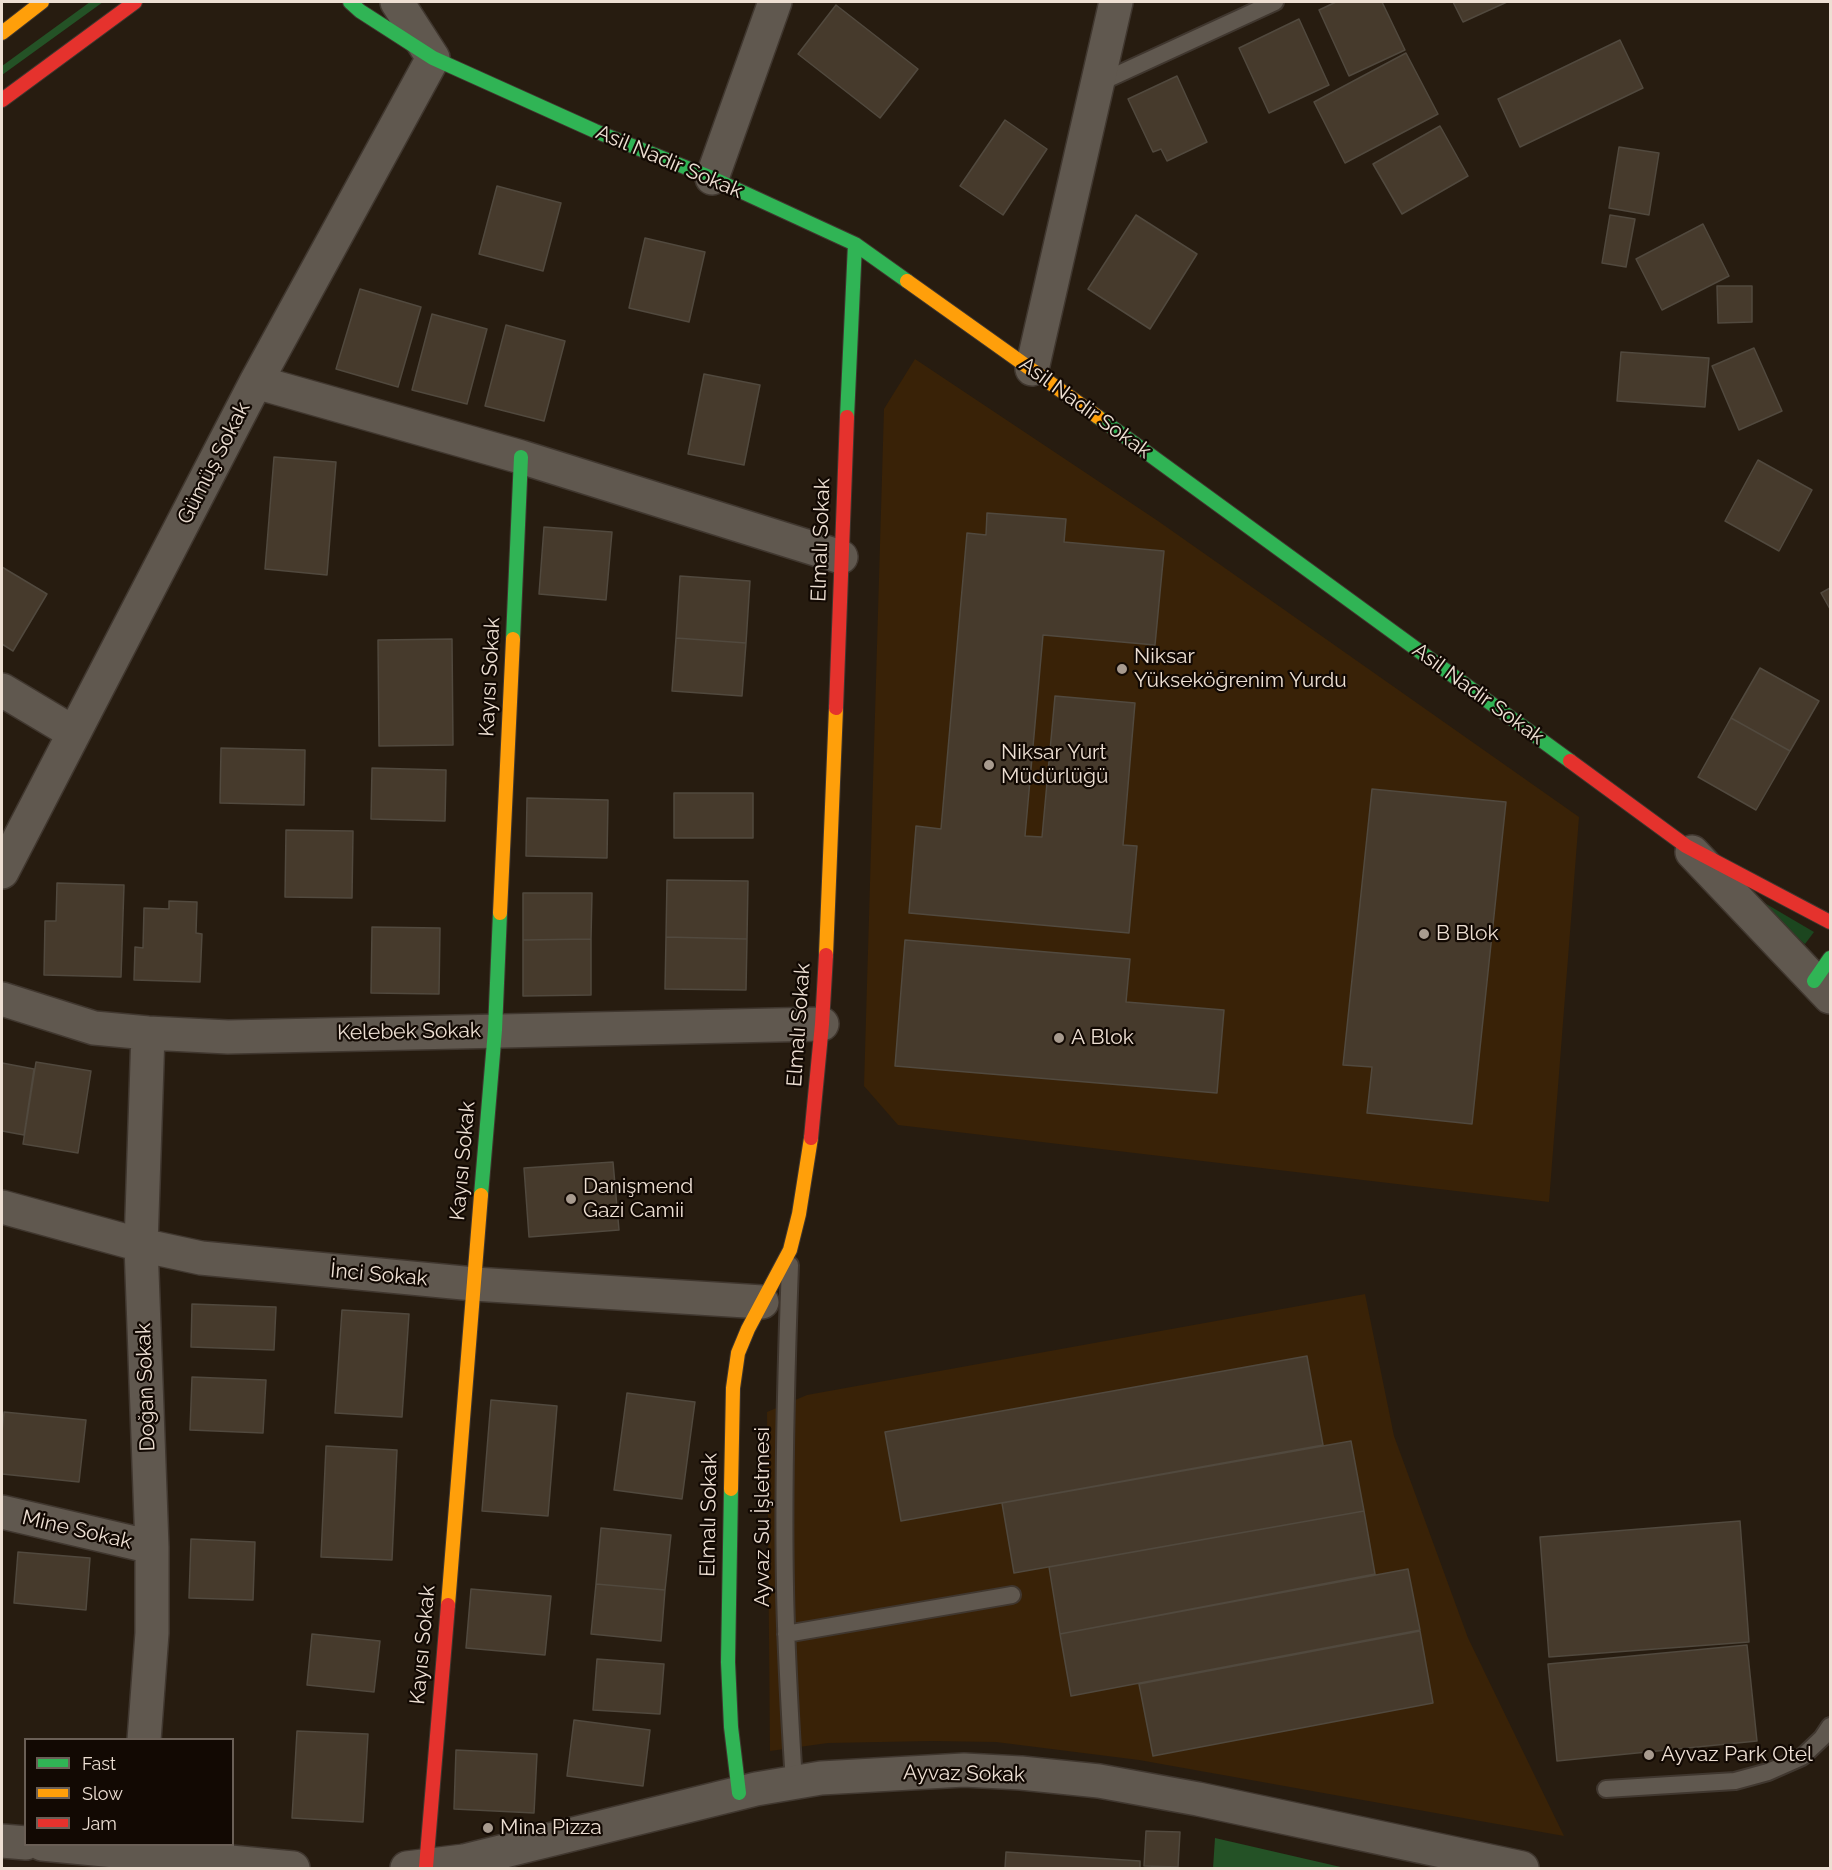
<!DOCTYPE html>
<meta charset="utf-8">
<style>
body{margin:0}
#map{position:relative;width:1832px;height:1870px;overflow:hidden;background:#271c10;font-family:Raleway,sans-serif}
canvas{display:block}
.frame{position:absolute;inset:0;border:3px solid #eddfd3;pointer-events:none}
.legend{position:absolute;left:24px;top:1738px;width:210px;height:108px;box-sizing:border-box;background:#120903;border:2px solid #6a5f56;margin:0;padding:8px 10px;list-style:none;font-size:18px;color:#eddfd3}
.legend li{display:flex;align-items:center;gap:12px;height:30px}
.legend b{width:30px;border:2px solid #6a5f56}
</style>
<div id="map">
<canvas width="1832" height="1870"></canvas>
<div class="frame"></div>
<ul class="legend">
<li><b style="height:8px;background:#30b455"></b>Fast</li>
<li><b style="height:8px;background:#ff9f0a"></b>Slow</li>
<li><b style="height:8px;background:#e5322d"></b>Jam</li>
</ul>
</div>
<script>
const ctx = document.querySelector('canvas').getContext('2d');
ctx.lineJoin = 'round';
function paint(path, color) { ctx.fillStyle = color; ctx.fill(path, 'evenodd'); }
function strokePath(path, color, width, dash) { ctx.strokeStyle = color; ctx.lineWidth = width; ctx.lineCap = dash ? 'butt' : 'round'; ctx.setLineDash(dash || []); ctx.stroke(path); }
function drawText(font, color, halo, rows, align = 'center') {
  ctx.font = font + ' Raleway,sans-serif'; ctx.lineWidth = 4.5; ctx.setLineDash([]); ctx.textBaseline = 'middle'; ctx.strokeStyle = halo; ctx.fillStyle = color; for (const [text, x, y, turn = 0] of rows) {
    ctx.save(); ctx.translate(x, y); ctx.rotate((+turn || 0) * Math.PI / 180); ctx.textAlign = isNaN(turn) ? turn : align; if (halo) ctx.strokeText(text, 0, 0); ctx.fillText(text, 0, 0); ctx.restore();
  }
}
const built = new Path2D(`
 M 915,359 L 1158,521 L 1579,817 L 1549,1202 L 898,1125 L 864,1086 L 884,409 Z
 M 1365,1294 L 1394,1436 L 1468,1638 L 1564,1836 L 1139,1760 L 996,1742 L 932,1741 L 828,1743 L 770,1751 L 767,1412 L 807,1395 Z`);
const green = new Path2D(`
 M 1739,888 L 1814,932 L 1805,944 Z`);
const forest = new Path2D(`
 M 90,2 L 103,2 L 2,75 L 2,66 Z
 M 1215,1838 L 1345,1868 L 1213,1868 Z`);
const building = new Path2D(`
 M 1336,2 L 1382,2 L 1405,50 L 1349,76 L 1319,10 Z
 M 1453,2 L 1507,2 L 1463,22 Z
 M 836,5 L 918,69 L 880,118 L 798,54 Z
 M 1299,19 L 1329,85 L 1269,113 L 1239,48 Z
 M 1620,40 L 1643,88 L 1520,147 L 1498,99 Z
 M 1406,53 L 1438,114 L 1345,163 L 1314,102 Z
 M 1177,76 L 1207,142 L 1167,161 L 1161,149 L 1153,152 L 1128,99 Z
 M 1005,120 L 1047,149 L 1003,215 L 960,186 Z
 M 1440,126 L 1468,176 L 1402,214 L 1373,164 Z
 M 1619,147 L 1659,153 L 1649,215 L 1609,208 Z
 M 497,186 L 561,203 L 543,271 L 479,254 Z
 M 1136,215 L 1197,254 L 1150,329 L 1088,289 Z
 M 1610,215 L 1635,219 L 1626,267 L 1602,263 Z
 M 1703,224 L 1729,276 L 1662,310 L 1636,259 Z
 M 645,238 L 705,252 L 689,322 L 629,308 Z
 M 1717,286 L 1752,286 L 1752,322 L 1718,323 Z
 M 360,289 L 421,307 L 398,387 L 336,369 Z
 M 432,314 L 487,329 L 467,404 L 412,390 Z
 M 506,325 L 565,341 L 544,421 L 485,406 Z
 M 1754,348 L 1782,411 L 1739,430 L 1712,366 Z
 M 1621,352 L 1709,358 L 1705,407 L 1617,401 Z
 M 704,374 L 760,385 L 744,465 L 688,454 Z
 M 274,457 L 336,462 L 327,575 L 265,569 Z
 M 1758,460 L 1812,490 L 1779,551 L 1725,521 Z
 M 987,513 L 1066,519 L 1064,542 L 1164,551 L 1155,645 L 1043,635 L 1025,836 L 1042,837 L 1055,696 L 1135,703 L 1123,845 L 1137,846 L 1129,933 L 909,913 L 916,826 L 941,829 L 967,533 L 986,535 Z
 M 544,527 L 612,532 L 606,600 L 539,594 Z
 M 2,567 L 47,594 L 13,651 L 2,644 Z
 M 680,576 L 750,581 L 746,643 L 676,638 Z
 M 1830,588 L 1830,609 L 1821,593 Z
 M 676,638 L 746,643 L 742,696 L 672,691 Z
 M 452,639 L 453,745 L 379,746 L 378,640 Z
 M 1760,668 L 1819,701 L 1790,751 L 1731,718 Z
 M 1731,718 L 1790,751 L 1756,810 L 1698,777 Z
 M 221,748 L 305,750 L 304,805 L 220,803 Z
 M 372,768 L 446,770 L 445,821 L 371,819 Z
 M 1372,789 L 1506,802 L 1472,1124 L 1367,1113 L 1372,1067 L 1343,1065 Z
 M 674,793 L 753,793 L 753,838 L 674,838 Z
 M 527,798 L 608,800 L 607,858 L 526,856 Z
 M 286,830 L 353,831 L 352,898 L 285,897 Z
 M 667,880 L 748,881 L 747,939 L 666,937 Z
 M 57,883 L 124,885 L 121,977 L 44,975 L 45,921 L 56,921 Z
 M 523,893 L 592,893 L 591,939 L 523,940 Z
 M 169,901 L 197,902 L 196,933 L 202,934 L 200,982 L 134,980 L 135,947 L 143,948 L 144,908 L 169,909 Z
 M 372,927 L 440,928 L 439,994 L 371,993 Z
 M 666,937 L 747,939 L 746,990 L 665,989 Z
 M 591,939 L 591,995 L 523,996 L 523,940 Z
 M 905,940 L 1130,959 L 1126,1002 L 1224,1010 L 1217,1093 L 895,1066 Z
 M 36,1062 L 91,1071 L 78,1153 L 23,1144 Z
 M 2,1063 L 34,1069 L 24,1135 L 2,1131 Z
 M 613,1162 L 619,1230 L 529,1237 L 524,1168 Z
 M 192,1304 L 276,1307 L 274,1350 L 191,1347 Z
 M 342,1310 L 409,1314 L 402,1417 L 335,1413 Z
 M 1307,1356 L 1323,1445 L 901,1521 L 885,1432 Z
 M 192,1377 L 266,1380 L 263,1433 L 190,1430 Z
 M 627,1393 L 695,1402 L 682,1499 L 614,1490 Z
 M 491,1400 L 557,1406 L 548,1516 L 482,1511 Z
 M 4,1412 L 86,1420 L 79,1482 L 2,1474 L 2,1432 Z
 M 1351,1441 L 1364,1511 L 1014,1573 L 1002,1503 Z
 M 326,1446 L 397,1450 L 392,1560 L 321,1557 Z
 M 1364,1511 L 1375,1574 L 1060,1634 L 1049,1567 Z
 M 1740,1521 L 1749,1642 L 1549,1657 L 1540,1537 Z
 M 601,1528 L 671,1535 L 665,1590 L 596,1584 Z
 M 191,1539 L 255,1542 L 253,1600 L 189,1598 Z
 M 18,1552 L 90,1558 L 86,1610 L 14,1603 Z
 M 1408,1569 L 1420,1630 L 1071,1696 L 1060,1634 Z
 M 596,1584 L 665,1590 L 661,1641 L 591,1634 Z
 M 471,1589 L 551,1596 L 545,1655 L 466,1648 Z
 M 1420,1631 L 1433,1703 L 1153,1756 L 1139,1684 Z
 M 312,1634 L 380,1641 L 374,1692 L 307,1685 Z
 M 1747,1645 L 1757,1741 L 1557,1761 L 1548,1664 Z
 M 597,1659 L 664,1664 L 660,1714 L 593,1710 Z
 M 574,1720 L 650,1730 L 643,1786 L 567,1776 Z
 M 297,1731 L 368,1734 L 363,1822 L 292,1818 Z
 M 456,1750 L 537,1754 L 534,1813 L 454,1809 Z
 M 1146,1831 L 1180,1832 L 1178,1867 L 1144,1866 Z
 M 1006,1852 L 1140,1861 L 1140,1868 L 1005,1868 Z`);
const lane = new Path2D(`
 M 1097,84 L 1275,2
 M 790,1265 C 786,1372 783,1480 785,1587 C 786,1653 790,1718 794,1783
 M 786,1634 L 1012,1595
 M 1606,1789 L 1735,1781 L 1768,1772 L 1802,1757 L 1822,1738 L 1830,1726`);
const street = new Path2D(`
 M 712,178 L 775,2
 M 1032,369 L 1116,2
 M 256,382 L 521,457 L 841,557
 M 2,690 L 74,733
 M 1692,852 L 1830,997
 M 2,872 L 256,382 L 433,58 L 397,2
 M 2,999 L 94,1028 L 148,1033 L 228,1037 L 822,1024
 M 2,1207 L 141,1245 L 201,1258 L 474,1284 L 762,1302
 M 2,1512 L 152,1547
 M 144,1740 L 152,1633 L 152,1547 L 141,1245 L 148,1033
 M 2,1841 L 26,1843
 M 42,1844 L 293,1868
 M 407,1868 L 464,1861 L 756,1789 L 821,1778 L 964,1770 L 1021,1773 L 1099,1781 L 1198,1799 L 1522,1868`);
const fast = new Path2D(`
 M 350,2 L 360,11 L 433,58 L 595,131 L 712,178 L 855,244 L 907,281
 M 847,417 L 855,244
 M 1098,417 L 1570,761
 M 513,639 L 521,457
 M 1814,981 L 1830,958
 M 481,1195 L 495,1030 L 500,913
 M 731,1489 L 728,1662 L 731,1727 L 739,1793`);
const slow = new Path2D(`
 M 2,33 L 42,2
 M 907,281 L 1098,417
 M 500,913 L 513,639
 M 826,955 L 836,708
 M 731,1489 L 733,1388 L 738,1353 L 748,1329 L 790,1250 L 799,1214 L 811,1138
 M 448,1605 L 481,1195`);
const jam = new Path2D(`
 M 2,100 L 135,2
 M 836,708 L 847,417
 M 1570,761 L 1686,846 L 1830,922
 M 811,1138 L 822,1024 L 826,955
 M 426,1867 L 448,1605`);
const markers = [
 [1122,669,6,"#a89b8f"],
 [989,765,6,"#a89b8f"],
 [1424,934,6,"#a89b8f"],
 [1059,1038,6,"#a89b8f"],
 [571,1199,6,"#a89b8f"],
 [1649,1755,6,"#a89b8f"],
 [488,1828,6,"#a89b8f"]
];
const streetNames = [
 ["Asil Nadir Sokak",669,162,23],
 ["Asil Nadir Sokak",1085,408,36],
 ["Gümüş Sokak",214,463,-63],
 ["Elmalı Sokak",821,540,-88],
 ["Kayısı Sokak",490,677,-87],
 ["Asil Nadir Sokak",1478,694,36],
 ["Elmalı Sokak",799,1025,-86],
 ["Kelebek Sokak",409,1032,-1],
 ["Kayısı Sokak",463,1161,-85],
 ["İnci Sokak",379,1275,5],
 ["Doğan Sokak",146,1387,-92],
 ["Elmalı Sokak",709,1515,-89],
 ["Ayvaz Su İşletmesi",763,1517,-90],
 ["Mine Sokak",77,1530,13],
 ["Kayısı Sokak",423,1645,-85],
 ["Ayvaz Sokak",964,1774,1]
];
const poiNames = [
 ["Niksar",1134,657],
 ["Yükseköğrenim Yurdu",1134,681],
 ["Niksar Yurt",1001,753],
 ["Müdürlüğü",1001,777],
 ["B Blok",1436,934],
 ["A Blok",1071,1038],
 ["Danişmend",583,1187],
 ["Gazi Camii",583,1211],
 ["Ayvaz Park Otel",1661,1755],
 ["Mina Pizza",500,1828]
];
paint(built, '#392207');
paint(green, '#1c461f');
paint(forest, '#245226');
paint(building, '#463a2c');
strokePath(building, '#51493e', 1.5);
strokePath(lane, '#40372f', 20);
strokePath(street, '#40372f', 36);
strokePath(fast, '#40372f', 16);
strokePath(slow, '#40372f', 16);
strokePath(jam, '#40372f', 16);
strokePath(lane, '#60584f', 16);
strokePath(street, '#60584f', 33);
strokePath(fast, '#30b455', 14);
strokePath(slow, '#ff9f0a', 14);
strokePath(jam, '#e5322d', 14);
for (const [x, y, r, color] of markers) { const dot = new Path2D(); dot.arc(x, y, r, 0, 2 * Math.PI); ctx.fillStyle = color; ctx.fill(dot); strokePath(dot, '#120903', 2); }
drawText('21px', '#eddfd3', '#120903', streetNames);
drawText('21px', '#eddfd3', '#120903', poiNames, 'left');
</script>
